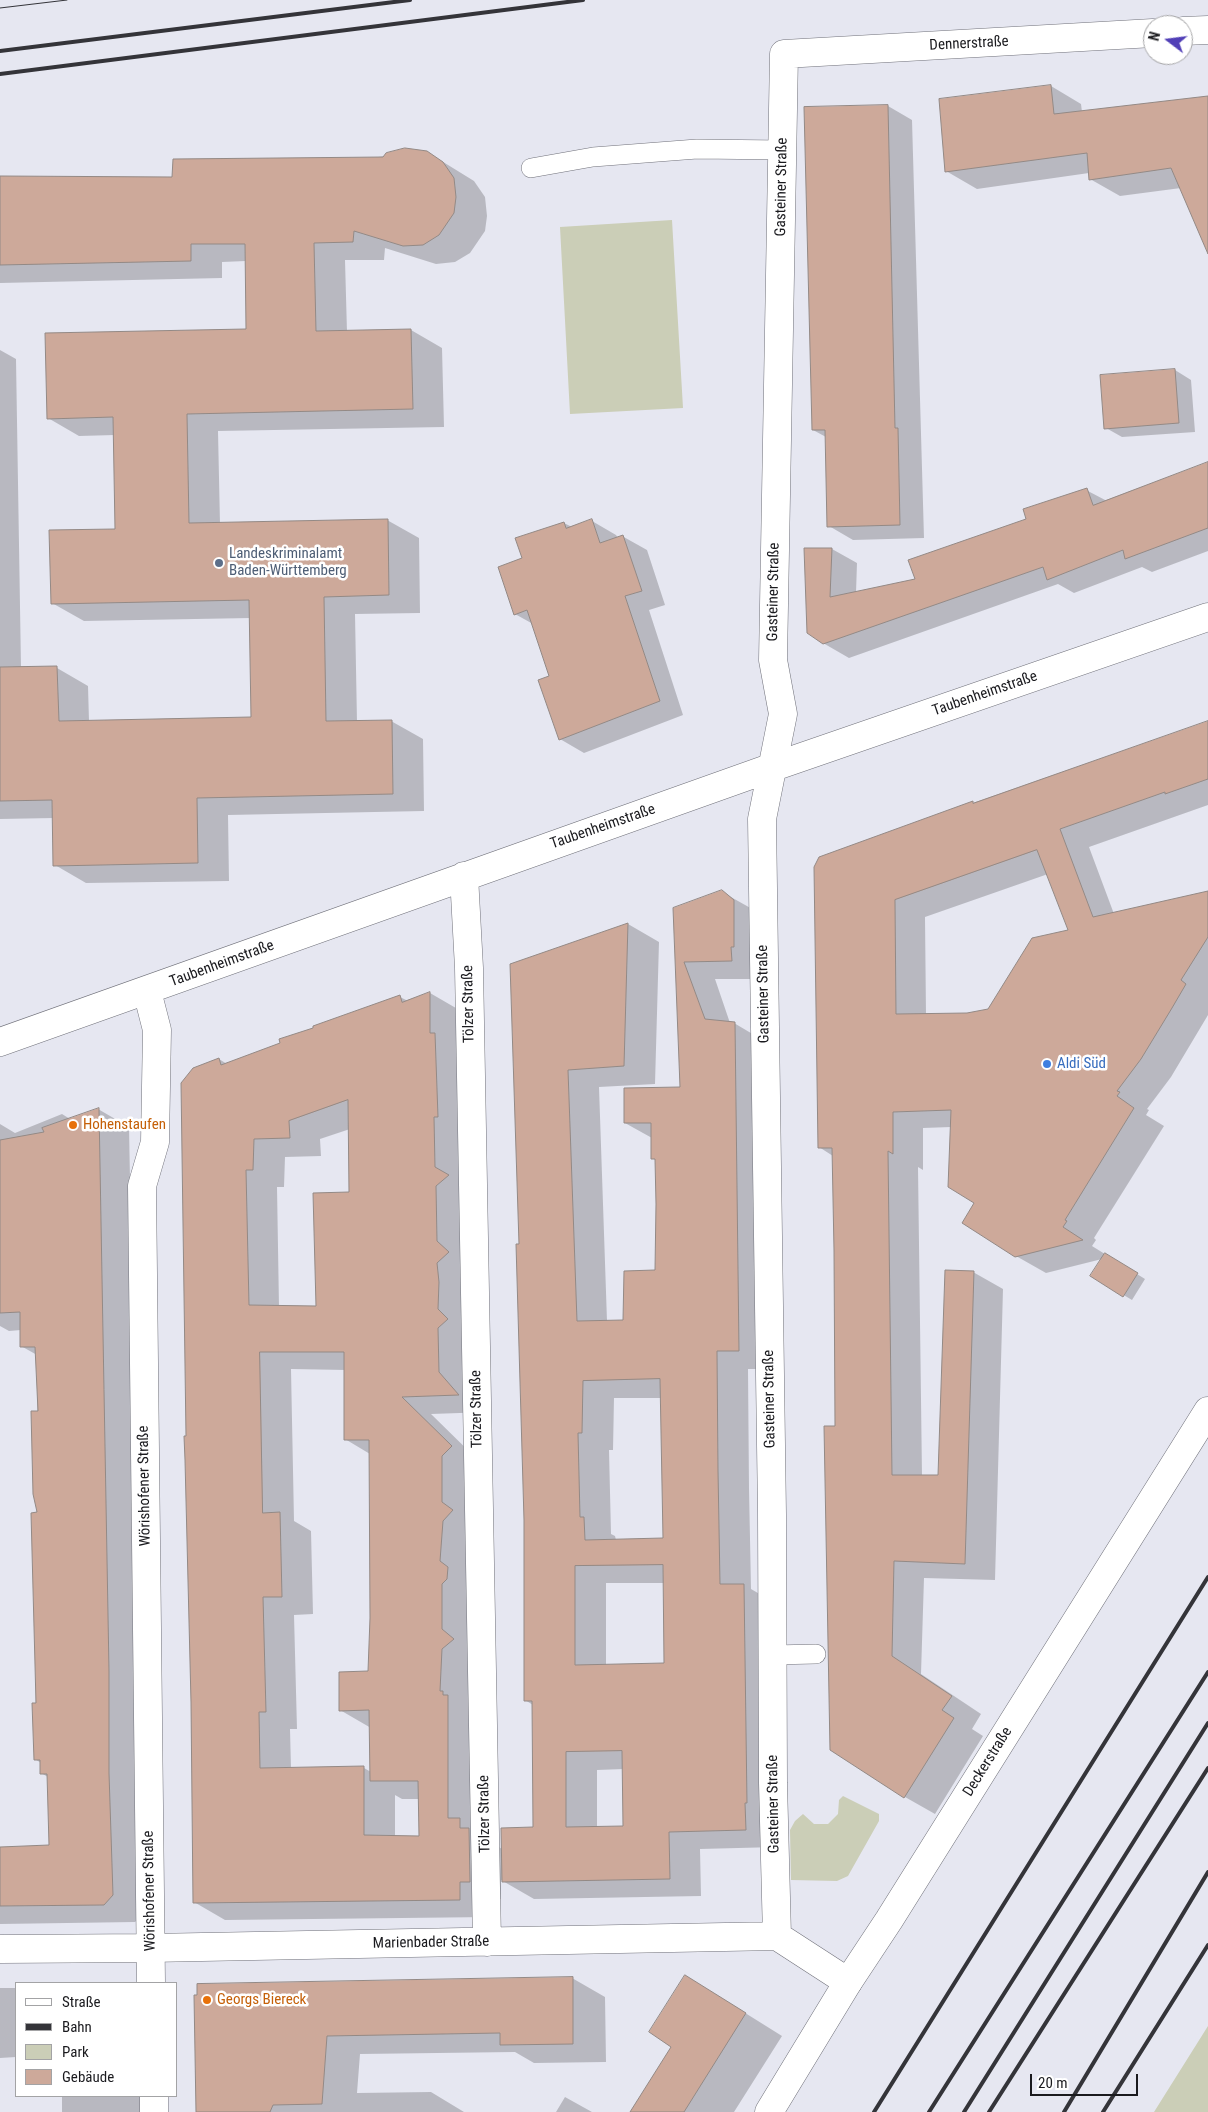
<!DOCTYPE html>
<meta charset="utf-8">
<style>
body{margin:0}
#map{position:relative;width:1208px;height:2112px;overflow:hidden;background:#e6e7f1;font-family:"Roboto Condensed",sans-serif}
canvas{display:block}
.legend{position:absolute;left:15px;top:1982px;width:162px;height:115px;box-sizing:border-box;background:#fff;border:1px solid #a3a3a5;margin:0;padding:6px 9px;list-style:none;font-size:15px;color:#1a1a1e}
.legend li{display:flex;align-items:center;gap:10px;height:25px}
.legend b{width:25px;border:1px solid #a3a3a5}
.north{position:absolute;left:1143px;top:15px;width:50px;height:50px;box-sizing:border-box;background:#fff;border:1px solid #a3a3a5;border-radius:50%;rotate:285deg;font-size:14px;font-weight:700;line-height:20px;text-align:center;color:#1a1a1e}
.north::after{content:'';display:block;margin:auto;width:18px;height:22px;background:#513fb7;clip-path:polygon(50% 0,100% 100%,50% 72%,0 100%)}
.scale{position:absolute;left:1030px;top:2074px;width:108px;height:22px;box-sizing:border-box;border:2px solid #1a1a1e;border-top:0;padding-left:6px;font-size:15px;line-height:18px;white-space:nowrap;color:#1a1a1e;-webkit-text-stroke:4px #fff;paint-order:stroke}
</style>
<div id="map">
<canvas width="1208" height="2112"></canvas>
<ul class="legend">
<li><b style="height:6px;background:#fff"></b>Straße</li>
<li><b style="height:6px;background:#343439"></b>Bahn</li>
<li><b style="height:14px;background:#cbceb7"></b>Park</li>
<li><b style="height:14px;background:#cda99a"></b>Gebäude</li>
</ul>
<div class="north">N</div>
<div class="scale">20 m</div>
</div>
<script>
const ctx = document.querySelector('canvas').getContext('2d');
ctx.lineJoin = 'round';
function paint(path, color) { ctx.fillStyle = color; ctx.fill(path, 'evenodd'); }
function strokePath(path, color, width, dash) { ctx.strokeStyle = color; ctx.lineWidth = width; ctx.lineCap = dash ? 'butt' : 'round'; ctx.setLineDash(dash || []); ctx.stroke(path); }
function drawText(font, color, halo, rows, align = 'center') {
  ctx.font = font + ' "Roboto Condensed",sans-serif'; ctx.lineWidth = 5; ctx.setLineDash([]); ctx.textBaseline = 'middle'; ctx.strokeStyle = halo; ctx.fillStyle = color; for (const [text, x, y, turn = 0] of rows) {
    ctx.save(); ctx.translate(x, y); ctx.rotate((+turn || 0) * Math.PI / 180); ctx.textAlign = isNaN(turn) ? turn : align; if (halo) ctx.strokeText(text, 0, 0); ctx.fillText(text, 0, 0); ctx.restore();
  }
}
const green = new Path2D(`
 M 672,220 L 683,408 L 570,414 L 560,227 Z
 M 843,1796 L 879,1814 L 879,1821 L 848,1876 L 837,1881 L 791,1880 L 790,1830 L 795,1821 L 803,1814 L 814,1824 L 828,1824 L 838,1814 L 839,1800 Z
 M 1208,2026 L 1208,2112 L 1154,2112 Z`);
const shadow = new Path2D(`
 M 1051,86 L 1081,104 L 1082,112 L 1208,98 L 1208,252 L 1181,188 L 1120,196 L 1090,179 L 1089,173 L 977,189 L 946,171 Z
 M 888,106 L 912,120 L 924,538 L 853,540 L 829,526 L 826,437 L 813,430 L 806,108 Z
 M 427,152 L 474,181 L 485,197 L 487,216 L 485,231 L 470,253 L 455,262 L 436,264 L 385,248 L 384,260 L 345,260 L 347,332 L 411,330 L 442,348 L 444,427 L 218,431 L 220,524 L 387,520 L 419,538 L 420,613 L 355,614 L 357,722 L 391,721 L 423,739 L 424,811 L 228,815 L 229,881 L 86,883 L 55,865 L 54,818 L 0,819 L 0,350 L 16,359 L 21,668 L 57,668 L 88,686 L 89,721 L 252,718 L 251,618 L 84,621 L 52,603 L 117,530 L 115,435 L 79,436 L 48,418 L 247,330 L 246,261 L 222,262 L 222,278 L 0,283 L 0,178 L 173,178 Z
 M 1175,370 L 1191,380 L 1195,432 L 1122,437 L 1106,428 Z
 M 1208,463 L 1208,551 L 1152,572 L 1142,567 L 1074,593 L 1058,584 L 849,658 L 823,643 L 806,549 L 832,549 L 857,563 L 856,593 L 917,580 L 1086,490 L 1107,501 Z
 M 592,521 L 616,535 L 618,538 L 622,536 L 647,550 L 665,605 L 649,610 L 683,715 L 584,753 L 560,739 L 551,677 L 533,624 L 515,614 L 523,559 L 564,523 L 572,527 Z
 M 1208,722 L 1208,805 L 1089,847 L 1114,914 L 1208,892 L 1208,1015 L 1171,1077 L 1147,1109 L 1149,1110 L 1146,1115 L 1164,1126 L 1094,1238 L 1096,1240 L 1092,1246 L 1145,1279 L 1132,1300 L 1092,1276 L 1102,1259 L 1046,1273 L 1016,1256 L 976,1203 L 951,1127 L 923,1128 L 923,1170 L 918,1167 L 922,1476 L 940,1476 L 973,1272 L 1003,1289 L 995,1580 L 924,1578 L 921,1674 L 981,1714 L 972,1729 L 983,1736 L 935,1814 L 905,1797 L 836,1428 L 833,1156 L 819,1147 L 815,867 L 972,802 L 975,804 ZM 1048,874 L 1069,931 L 989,1010 L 967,1015 L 926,1015 L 925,917 Z
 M 722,892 L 754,910 L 763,979 L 715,979 L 730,1023 L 734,1023 L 766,1042 L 770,1369 L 748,1369 L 749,1488 L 751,1589 L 775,1603 L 777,1847 L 700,1849 L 701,1896 L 534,1899 L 501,1880 L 501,1899 L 491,1900 L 491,1917 L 225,1920 L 194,1902 L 187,1438 L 219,1059 L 227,1064 L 400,997 L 408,1001 L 430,993 L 461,1011 L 489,1412 L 431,1414 L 482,1464 L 491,1842 L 502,1849 L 534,1828 L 533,1705 L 525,1700 L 525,1520 L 520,1245 L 511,965 L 628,924 L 659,942 L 655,1084 L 599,1087 L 607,1321 L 625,1321 L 656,1271 L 656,1160 L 652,1158 L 652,1138 L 625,1123 L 681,1089 L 674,909 ZM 350,1129 L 351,1194 L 317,1307 L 279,1307 L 277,1187 L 284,1187 L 285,1157 L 321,1156 L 320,1139 ZM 291,1369 L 346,1370 L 345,1439 L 370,1454 L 370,1672 L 340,1710 L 371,1728 L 371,1772 L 364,1768 L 291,1769 L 290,1729 L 297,1729 L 294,1615 L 313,1614 L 311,1531 L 294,1521 ZM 614,1398 L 662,1398 L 664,1539 L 616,1540 L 615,1536 L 611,1534 L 609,1450 L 613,1450 ZM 606,1583 L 665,1583 L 665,1664 L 606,1665 ZM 624,1769 L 624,1827 L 597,1827 L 597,1770 ZM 395,1795 L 402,1799 L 420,1799 L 420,1837 L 395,1837 Z
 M 98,1109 L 129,1127 L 144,1913 L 135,1922 L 0,1924 L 0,1848 L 50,1846 L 48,1777 L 41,1773 L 41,1763 L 35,1759 L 38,1513 L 37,1355 L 21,1346 L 21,1330 L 9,1331 L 0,1326 L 0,1124 L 15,1133 L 62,1114 L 70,1119 Z
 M 686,1976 L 782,2036 L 734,2112 L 631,2112 L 673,2046 Z
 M 572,1978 L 605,1997 L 606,2062 L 534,2063 L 515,2052 L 360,2054 L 357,2093 L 431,2092 L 464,2112 L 197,2112 L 195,1996 Z
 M 0,1988 L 16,1988 L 16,2057 L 0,2058 Z
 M 62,2096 L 153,2096 L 153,2112 L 56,2112 L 62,2112 Z
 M 565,2097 L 592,2112 L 556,2112 Z`);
const building = new Path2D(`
 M 1051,85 L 1054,114 L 1208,96 L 1208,254 L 1171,168 L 1089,180 L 1087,153 L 945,172 L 939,99 Z
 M 888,105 L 895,428 L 898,428 L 900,525 L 827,527 L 825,430 L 812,430 L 804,107 Z
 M 405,148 L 427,151 L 443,162 L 454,178 L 456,197 L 454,213 L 439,235 L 423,245 L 403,246 L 354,231 L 353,242 L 314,243 L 316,331 L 411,329 L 413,409 L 187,414 L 189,523 L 388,519 L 389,595 L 324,597 L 326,721 L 392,720 L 393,794 L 197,798 L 198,863 L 53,866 L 52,800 L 0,801 L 0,667 L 57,666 L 59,721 L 251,717 L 249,600 L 51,604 L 49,530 L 115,529 L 113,417 L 47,419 L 45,333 L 246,329 L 245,244 L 191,244 L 191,261 L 0,265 L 0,176 L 172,177 L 173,159 L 383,157 L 386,153 Z
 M 1175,369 L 1179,423 L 1104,429 L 1100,375 Z
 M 1208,462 L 1208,528 L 1125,559 L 1123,550 L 1047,580 L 1043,567 L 823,644 L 807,633 L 804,548 L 832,548 L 830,597 L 915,579 L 908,560 L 1026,519 L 1023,509 L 1087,488 L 1093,505 Z
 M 592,519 L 600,543 L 623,535 L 642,591 L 625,596 L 660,701 L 559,740 L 538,680 L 549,676 L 527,610 L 514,615 L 498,567 L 522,558 L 515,538 L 564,522 L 566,528 Z
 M 1208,721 L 1208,779 L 1165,794 L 1165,792 L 1060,829 L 1093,917 L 1208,891 L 1208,937 L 1181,980 L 1186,984 L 1172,1008 L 1141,1059 L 1117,1091 L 1120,1092 L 1117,1096 L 1134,1108 L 1065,1220 L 1067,1221 L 1063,1227 L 1083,1240 L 1015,1257 L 962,1223 L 974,1203 L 948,1187 L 951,1110 L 893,1112 L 893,1154 L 888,1151 L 892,1475 L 938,1475 L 945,1270 L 974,1271 L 965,1564 L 894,1561 L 892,1656 L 952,1696 L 942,1710 L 954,1718 L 904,1798 L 830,1750 L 824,1426 L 835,1426 L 834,1250 L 832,1148 L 818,1148 L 814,867 L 819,857 L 973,801 L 973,803 ZM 1037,850 L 1068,930 L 1032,938 L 988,1009 L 967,1013 L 896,1014 L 895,900 Z
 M 722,890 L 734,900 L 734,947 L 731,947 L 732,961 L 684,962 L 705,1019 L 735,1022 L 739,1351 L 717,1351 L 718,1470 L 720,1584 L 744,1584 L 747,1803 L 745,1803 L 746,1830 L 669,1832 L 670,1879 L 502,1882 L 501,1828 L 533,1827 L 532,1701 L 524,1701 L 524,1520 L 516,1244 L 519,1244 L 510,964 L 628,923 L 624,1066 L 568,1070 L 577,1321 L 623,1320 L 624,1271 L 655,1270 L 656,1204 L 655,1159 L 651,1159 L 651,1123 L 624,1123 L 624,1088 L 680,1087 L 673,908 ZM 660,1379 L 663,1538 L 585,1540 L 584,1517 L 580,1517 L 578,1433 L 582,1433 L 583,1381 ZM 663,1565 L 664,1663 L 575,1665 L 575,1566 ZM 622,1751 L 623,1826 L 566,1827 L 566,1752 Z
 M 430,992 L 430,1033 L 435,1033 L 438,1117 L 434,1117 L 435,1167 L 449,1175 L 436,1186 L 437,1241 L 449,1252 L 437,1263 L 439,1282 L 438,1309 L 448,1319 L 438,1328 L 439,1372 L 459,1395 L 402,1397 L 452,1446 L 442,1456 L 442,1502 L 453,1510 L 443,1521 L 440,1561 L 448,1567 L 447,1579 L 442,1584 L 442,1629 L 454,1639 L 442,1649 L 440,1691 L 443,1691 L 443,1695 L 448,1695 L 448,1818 L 460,1818 L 460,1828 L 469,1828 L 470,1882 L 460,1882 L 460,1900 L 193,1903 L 191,1702 L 185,1460 L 184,1436 L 186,1436 L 181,1083 L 193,1068 L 219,1058 L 221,1065 L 280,1043 L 279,1039 L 313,1028 L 313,1026 L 400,995 L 402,1002 ZM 348,1100 L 349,1192 L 313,1193 L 316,1306 L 249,1305 L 246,1170 L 253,1170 L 254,1139 L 290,1138 L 289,1121 ZM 260,1352 L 344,1352 L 344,1440 L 369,1440 L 370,1618 L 368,1671 L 339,1672 L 339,1711 L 369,1710 L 370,1781 L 418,1781 L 419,1836 L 364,1835 L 364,1766 L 260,1768 L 259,1712 L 266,1712 L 263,1597 L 282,1597 L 280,1512 L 263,1513 Z
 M 99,1108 L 109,1671 L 109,1773 L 113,1895 L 104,1905 L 0,1906 L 0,1847 L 49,1845 L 47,1774 L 40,1774 L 40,1760 L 34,1760 L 32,1703 L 36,1703 L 31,1513 L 37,1512 L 33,1494 L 31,1411 L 38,1411 L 35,1347 L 20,1347 L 20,1312 L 0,1313 L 0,1140 L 44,1132 L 42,1128 Z
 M 1105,1253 L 1138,1273 L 1123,1297 L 1090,1276 Z
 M 685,1975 L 746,2013 L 684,2112 L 630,2112 L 671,2047 L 649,2032 Z
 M 573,1977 L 573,2044 L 500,2045 L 500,2033 L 327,2036 L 322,2104 L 273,2105 L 270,2112 L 196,2112 L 194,1995 L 197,1995 L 197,1984 Z`);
const service = new Path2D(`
 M 531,168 L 593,157 L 697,149 L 782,150
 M 773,1655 L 816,1654`);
const minor = new Path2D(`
 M 1183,31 L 1208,30
 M 464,876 L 469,968 L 487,1942
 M 147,991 L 157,1030 L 155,1142 L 142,1186 L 151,1983
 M 0,1042 L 773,767 L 1208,617
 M 777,1936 L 773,1783 L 772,1514 L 762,819 L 783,714 L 773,660 L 784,54 L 1153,33
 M 0,1949 L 150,1948 L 777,1936 L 848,1982
 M 154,2096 L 154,2112`);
const tertiary = new Path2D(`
 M 769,2112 L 848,1982 L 889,1920 L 1208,1411`);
const tram = new Path2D(`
 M 0,8 L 67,0`);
const rail = new Path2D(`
 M 0,51 L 410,0
 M 0,74 L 583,0
 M 874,2112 L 1208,1577
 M 929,2112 L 1208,1672
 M 964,2112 L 1208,1723
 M 989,2112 L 1208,1768
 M 1064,2112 L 1208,1872
 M 1103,2112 L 1208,1945`);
const markers = [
 [219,563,5,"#5c6f8a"],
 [1047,1064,5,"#3f7fe0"],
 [73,1125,5,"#e8710a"],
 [207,2000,5,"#e8710a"]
];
const streetNames = [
 ["Dennerstraße",969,44,-3],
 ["Gasteiner Straße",782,187,-89],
 ["Gasteiner Straße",774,592,-89],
 ["Taubenheimstraße",985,694,-19],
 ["Taubenheimstraße",603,827,-19],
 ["Taubenheimstraße",222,964,-20],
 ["Gasteiner Straße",764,994,-91],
 ["Tölzer Straße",469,1004,-91],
 ["Gasteiner Straße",770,1399,-91],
 ["Tölzer Straße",477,1409,-91],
 ["Wörishofener Straße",145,1486,-91],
 ["Deckerstraße",988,1762,-58],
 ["Gasteiner Straße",774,1804,-91],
 ["Tölzer Straße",485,1814,-91],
 ["Wörishofener Straße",150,1891,-91],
 ["Marienbader Straße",431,1943,-1]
];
const serviceNames = [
 ["Landeskriminalamt",229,554],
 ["Baden-Württemberg",229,571]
];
const shopNames = [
 ["Aldi Süd",1057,1064]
];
const foodNames = [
 ["Hohenstaufen",83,1125],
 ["Georgs Biereck",217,2000]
];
paint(green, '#cbceb7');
paint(shadow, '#0003');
paint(building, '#cda99a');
strokePath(building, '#938985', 1);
strokePath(service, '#70717a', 20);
strokePath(minor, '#70717a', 29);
strokePath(tertiary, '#70717a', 29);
strokePath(service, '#fff', 19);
strokePath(minor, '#fff', 28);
strokePath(tertiary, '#fff', 28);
strokePath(tram, '#343439', 1);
strokePath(rail, '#343439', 4);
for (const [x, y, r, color] of markers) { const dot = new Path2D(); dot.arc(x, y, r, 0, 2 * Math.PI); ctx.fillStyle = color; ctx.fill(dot); strokePath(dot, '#fff', 2); }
drawText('15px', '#1a1a1e', '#fff', streetNames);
drawText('15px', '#4e5e75', '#fff', serviceNames, 'left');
drawText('15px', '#366cbe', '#fff', shopNames, 'left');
drawText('15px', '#c56008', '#fff', foodNames, 'left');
</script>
